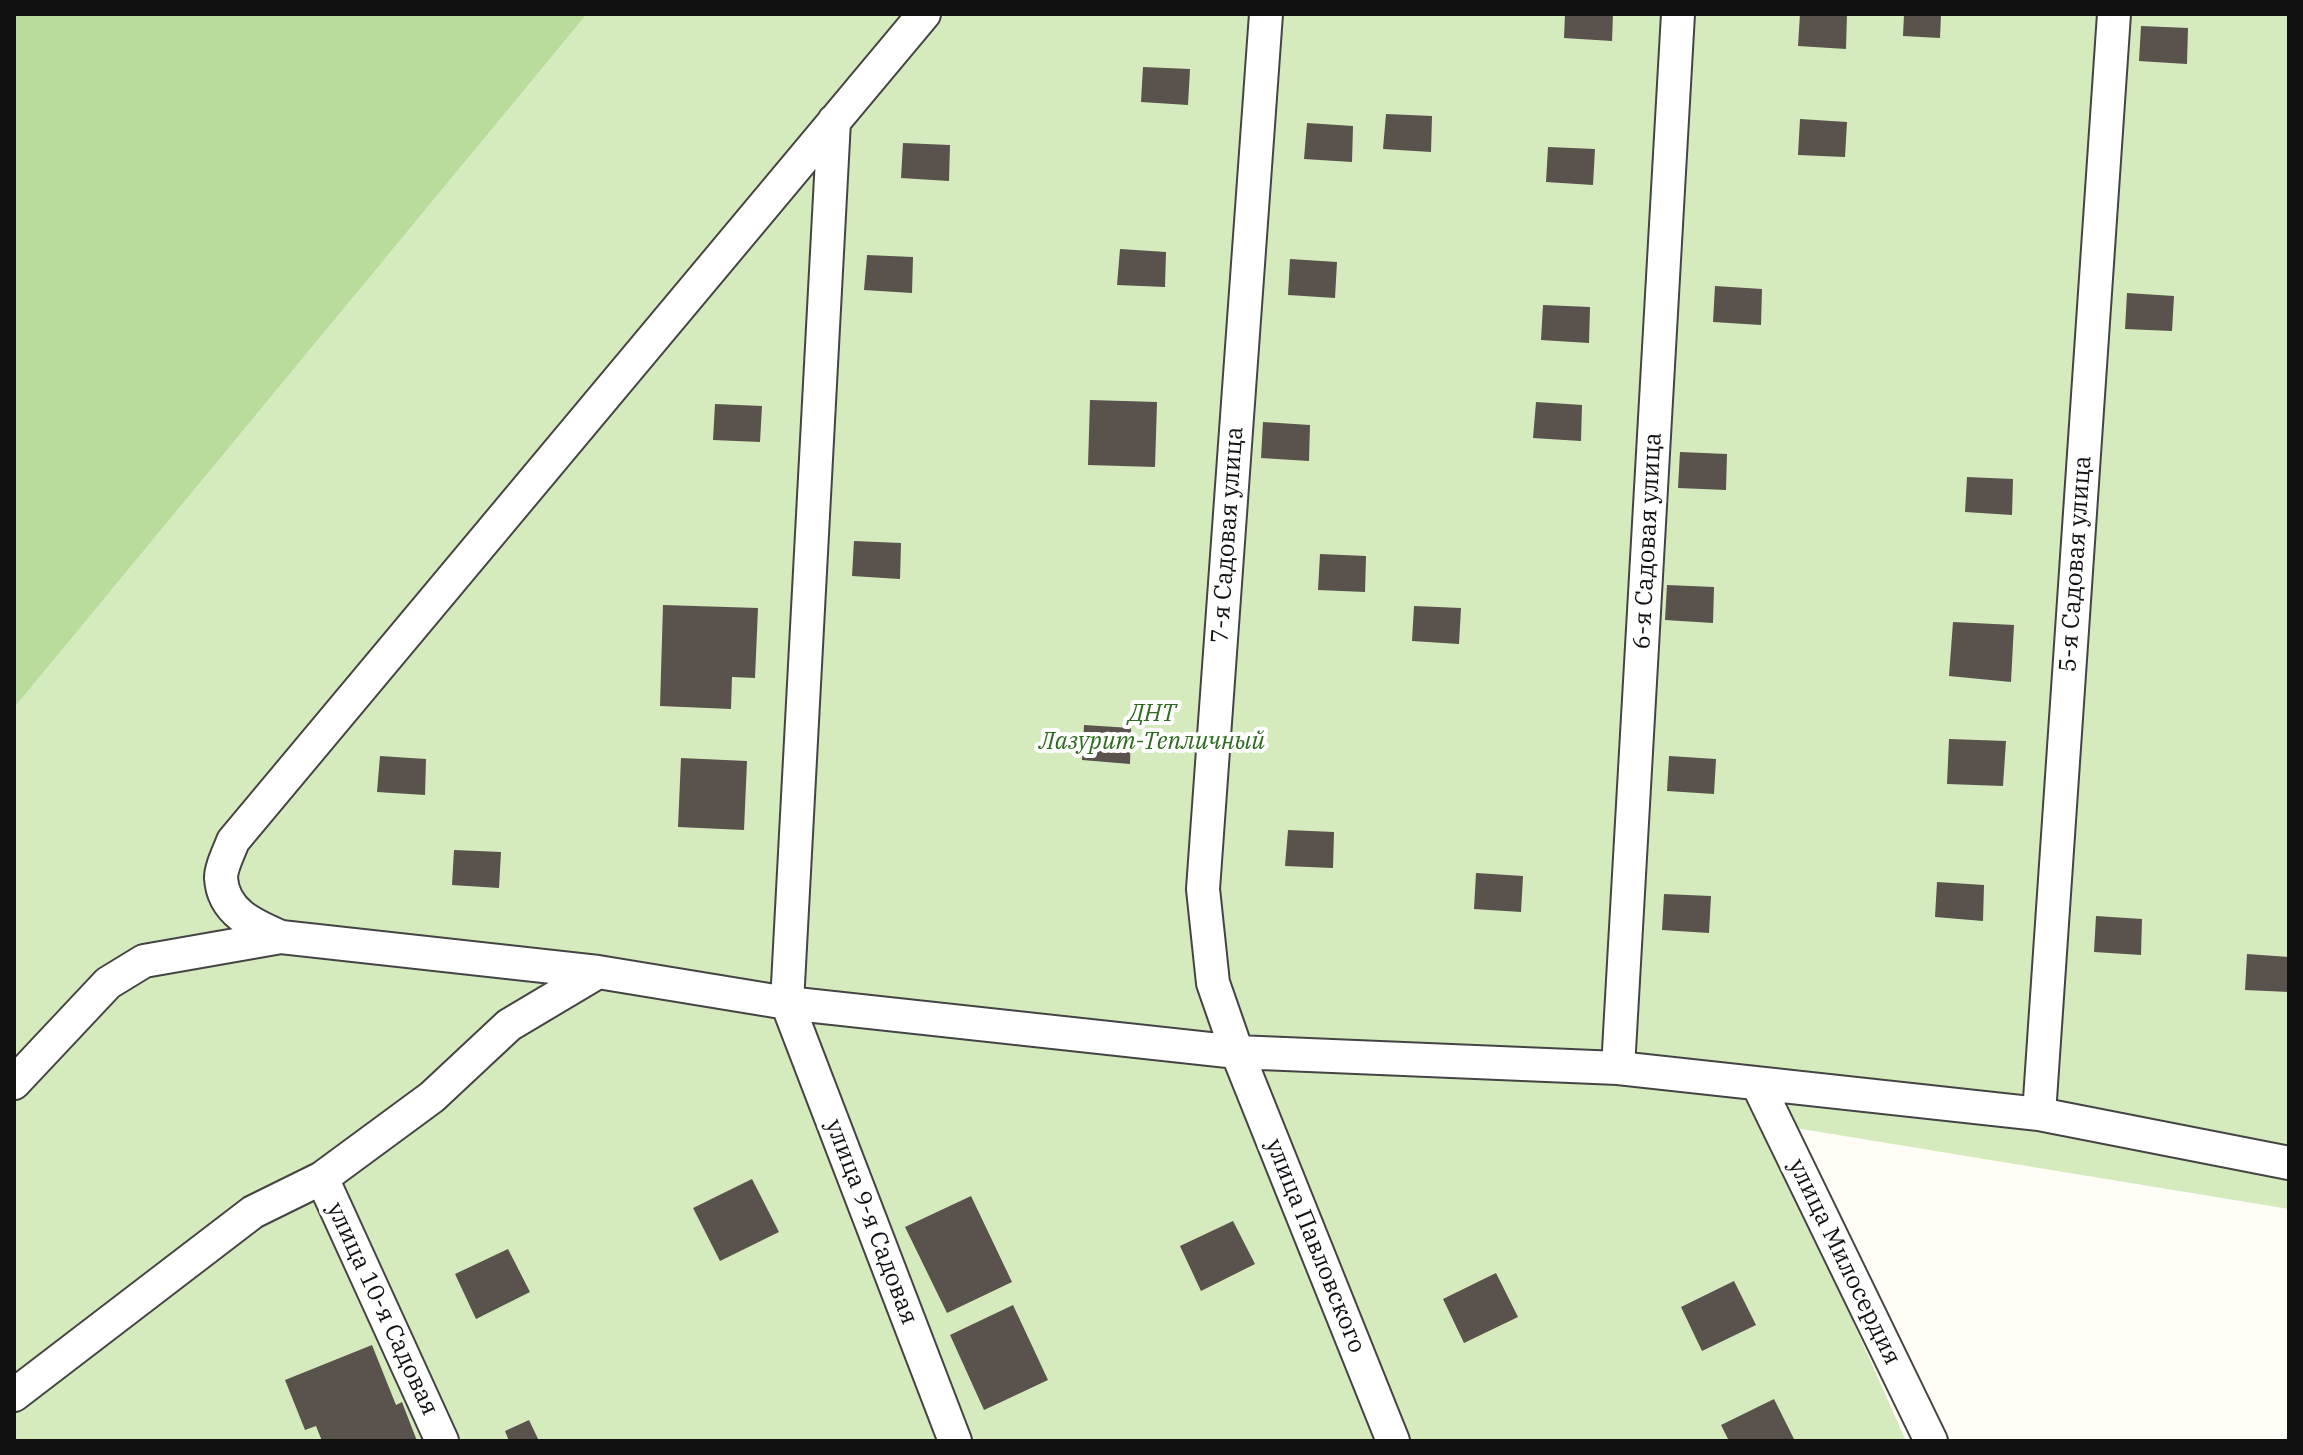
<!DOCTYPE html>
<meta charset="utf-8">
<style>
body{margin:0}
#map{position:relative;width:2303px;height:1455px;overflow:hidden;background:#fffdf5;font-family:"IBM Plex Serif",serif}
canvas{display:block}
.frame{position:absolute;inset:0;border:16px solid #111;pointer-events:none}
</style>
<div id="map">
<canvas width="2303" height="1455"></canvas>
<div class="frame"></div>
</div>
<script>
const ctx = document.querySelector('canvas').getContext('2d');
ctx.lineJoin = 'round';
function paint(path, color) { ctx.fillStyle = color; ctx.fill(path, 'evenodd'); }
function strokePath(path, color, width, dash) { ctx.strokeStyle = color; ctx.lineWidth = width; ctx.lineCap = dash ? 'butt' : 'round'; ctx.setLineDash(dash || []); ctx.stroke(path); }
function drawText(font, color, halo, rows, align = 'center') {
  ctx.font = font + ' "IBM Plex Serif",serif'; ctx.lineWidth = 8; ctx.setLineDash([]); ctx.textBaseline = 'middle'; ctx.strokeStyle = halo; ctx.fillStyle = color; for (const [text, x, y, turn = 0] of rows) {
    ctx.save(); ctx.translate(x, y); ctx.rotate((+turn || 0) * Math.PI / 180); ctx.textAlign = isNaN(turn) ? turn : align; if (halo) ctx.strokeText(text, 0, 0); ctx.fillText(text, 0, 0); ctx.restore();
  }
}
const green = new Path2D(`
 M 587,14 L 2289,14 L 2289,1209 L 1765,1123 L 1906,1441 L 14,1441 L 14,708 Z`);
const forest = new Path2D(`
 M 14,14 L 587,14 L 14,708 Z`);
const building = new Path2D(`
 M 1565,14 L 1613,14 L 1612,41 L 1564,38 Z
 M 1800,14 L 1847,14 L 1846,49 L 1798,46 Z
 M 1904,14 L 1941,14 L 1940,38 L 1903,36 Z
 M 2141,26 L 2188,28 L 2187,64 L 2139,61 Z
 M 1143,67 L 1190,69 L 1188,105 L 1141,102 Z
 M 1386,114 L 1432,116 L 1431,152 L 1383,149 Z
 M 1800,119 L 1847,122 L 1845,157 L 1798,155 Z
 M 1307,123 L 1353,126 L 1352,162 L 1304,159 Z
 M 903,143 L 950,145 L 949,181 L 901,178 Z
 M 1548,147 L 1595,149 L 1593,185 L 1546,182 Z
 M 1120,249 L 1166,252 L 1165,287 L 1117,285 Z
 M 867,255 L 913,257 L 912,293 L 864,290 Z
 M 1290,259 L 1337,262 L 1335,298 L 1288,295 Z
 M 1715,286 L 1762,289 L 1761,325 L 1713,322 Z
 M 2127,293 L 2174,296 L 2172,331 L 2125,329 Z
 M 1543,305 L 1590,307 L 1589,343 L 1541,340 Z
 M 1090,400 L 1157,402 L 1155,467 L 1088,465 Z
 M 1536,402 L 1582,405 L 1581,441 L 1533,438 Z
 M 715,404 L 762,406 L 760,442 L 713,440 Z
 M 1263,422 L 1310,425 L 1309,461 L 1261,458 Z
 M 1680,452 L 1727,454 L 1726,490 L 1678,488 Z
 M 1967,477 L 2013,479 L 2012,515 L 1965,512 Z
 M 854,541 L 901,543 L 900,579 L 852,576 Z
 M 1320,554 L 1366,556 L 1365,592 L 1318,590 Z
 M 1667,585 L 1714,587 L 1713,623 L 1665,620 Z
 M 663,605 L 758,608 L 755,678 L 732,677 L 731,709 L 660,706 Z
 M 1414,606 L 1461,608 L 1459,644 L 1412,641 Z
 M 1953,622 L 2014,625 L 2011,682 L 1949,676 Z
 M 1084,725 L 1131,728 L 1130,764 L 1082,760 Z
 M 1949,739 L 2006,741 L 2003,786 L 1947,784 Z
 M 380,756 L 426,759 L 425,795 L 377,792 Z
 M 1669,756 L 1716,759 L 1714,794 L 1667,791 Z
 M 681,758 L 747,761 L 744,830 L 678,827 Z
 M 1288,830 L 1334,832 L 1333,868 L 1285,866 Z
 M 454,850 L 501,852 L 499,888 L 452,885 Z
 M 1476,873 L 1523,876 L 1521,912 L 1474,909 Z
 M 1937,882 L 1984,885 L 1983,921 L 1935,917 Z
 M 1664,894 L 1711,896 L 1709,933 L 1662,930 Z
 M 2096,916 L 2142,919 L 2141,955 L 2094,952 Z
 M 2247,954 L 2289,957 L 2289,992 L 2245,990 Z
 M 752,1179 L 779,1232 L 720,1261 L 693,1208 Z
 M 971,1196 L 1012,1282 L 947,1313 L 905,1227 Z
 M 1233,1221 L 1255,1264 L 1201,1291 L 1180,1246 Z
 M 508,1249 L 530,1292 L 476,1319 L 455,1274 Z
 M 1496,1273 L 1518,1317 L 1464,1343 L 1443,1299 Z
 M 1734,1281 L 1756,1325 L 1702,1351 L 1681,1307 Z
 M 1013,1305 L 1048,1380 L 984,1410 L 950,1335 Z
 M 372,1345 L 396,1405 L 402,1402 L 417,1441 L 322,1441 L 316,1426 L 305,1430 L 285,1380 Z
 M 1774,1399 L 1795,1441 L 1729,1441 L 1721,1425 Z
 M 529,1420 L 539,1441 L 509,1441 L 505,1431 Z`);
const minor = new Path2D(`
 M 1266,14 L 1203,889 L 1213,983 L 1237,1052 L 1393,1441
 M 834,121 L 787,1003 L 955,1441
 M 281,937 C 253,925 223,912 221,878 C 221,867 229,852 233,841 L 924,14
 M 1618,1068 L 1678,14
 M 14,1083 L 108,983 L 144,961 L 281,937 L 598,972 L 787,1003 L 1237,1052 L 1618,1068 L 2039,1114 L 2289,1163
 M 1757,1083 L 1931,1441
 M 2039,1114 L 2114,14
 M 322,1178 L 442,1441
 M 14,1395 L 253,1212 L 322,1178 L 432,1097 L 509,1025 L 598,972`);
const streetNames = [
 ["7-я Садовая улица",1228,535,-86],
 ["6-я Садовая улица",1648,541,-87],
 ["5-я Садовая улица",2076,564,-86],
 ["улица 9-я Садовая",871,1222,69],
 ["улица Павловского",1315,1246,68],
 ["улица Милосердия",1844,1262,64],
 ["улица 10-я Садовая",382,1309,65]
];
const parkNames = [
 ["ДНТ",1152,714],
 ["Лазурит-Тепличный",1152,742]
];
paint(green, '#d5ebbd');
paint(forest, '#b9dc9c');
paint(building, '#5a524d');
strokePath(minor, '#444', 36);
strokePath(minor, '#fff', 32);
drawText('24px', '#111', '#fff', streetNames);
drawText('italic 24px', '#2f6b1f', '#fff', parkNames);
</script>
